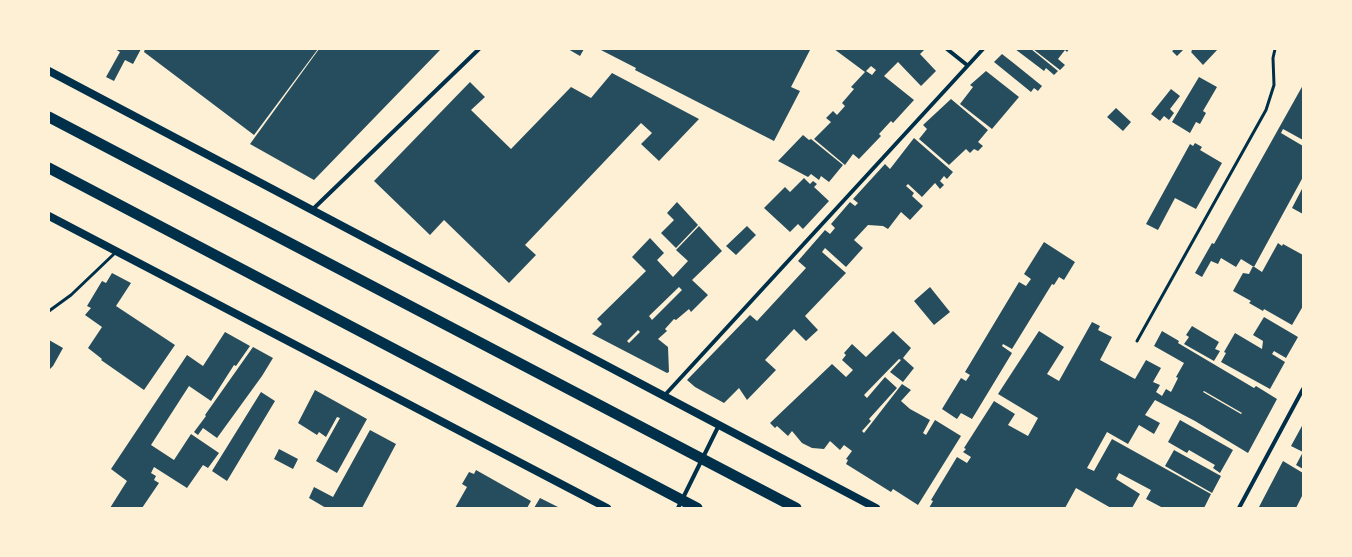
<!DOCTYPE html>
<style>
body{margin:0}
#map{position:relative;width:1352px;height:557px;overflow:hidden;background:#fdf0d5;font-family:Barlow,sans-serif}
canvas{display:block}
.frame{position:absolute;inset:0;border:50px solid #fdf0d5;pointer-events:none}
</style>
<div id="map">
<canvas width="1352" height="557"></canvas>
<div class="frame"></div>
</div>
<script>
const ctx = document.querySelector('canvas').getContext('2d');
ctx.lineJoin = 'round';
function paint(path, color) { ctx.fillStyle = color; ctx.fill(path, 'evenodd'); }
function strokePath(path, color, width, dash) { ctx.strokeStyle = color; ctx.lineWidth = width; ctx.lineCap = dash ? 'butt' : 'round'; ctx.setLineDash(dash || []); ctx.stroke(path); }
const building = new Path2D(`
 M 115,49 L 141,49 L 133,64 L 125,60 L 114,81 L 106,77 L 120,52 Z
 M 145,49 L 318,49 L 254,135 L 144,52 Z
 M 319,49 L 441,49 L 314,180 L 250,144 Z
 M 568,49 L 584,49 L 580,56 Z
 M 599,49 L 809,49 L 810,50 L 791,87 L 800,91 L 774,141 L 635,70 L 636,68 Z
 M 834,49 L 925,49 L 920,54 L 936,71 L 921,86 L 898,62 L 884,76 L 914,100 L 893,123 L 891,121 L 879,134 L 881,136 L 859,159 L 853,154 L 845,165 L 814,139 L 831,122 L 826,118 L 833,111 L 837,115 L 845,106 L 842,103 L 854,89 L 851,87 L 865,72 ZM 871,66 L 876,70 L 872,75 L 866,71 Z
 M 1015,49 L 1031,49 L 1058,71 L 1054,75 L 1046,68 L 1044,71 Z
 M 1033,49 L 1069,49 L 1067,52 L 1065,50 L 1058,59 L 1065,65 L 1060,70 Z
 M 1175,49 L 1184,49 L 1177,56 L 1172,51 Z
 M 1191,49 L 1218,49 L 1203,65 L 1191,52 L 1192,51 Z
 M 1002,54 L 1016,65 L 1042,86 L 1038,91 L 1034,88 L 1031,92 L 994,62 Z
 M 986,71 L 1019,97 L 992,129 L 960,104 L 973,87 L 970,85 Z
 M 612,73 L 699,119 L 659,161 L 641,144 L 652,133 L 641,123 L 525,245 L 536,255 L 509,283 L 444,220 L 430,235 L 374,181 L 470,82 L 485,97 L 471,110 L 511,149 L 571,87 L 591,98 Z
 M 1199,77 L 1217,87 L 1203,111 L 1206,113 L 1200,124 L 1196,122 L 1190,133 L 1172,122 Z
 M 1303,85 L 1303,140 L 1283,129 L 1281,133 L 1303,146 L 1303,177 L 1254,267 L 1241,259 L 1236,267 L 1221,258 L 1218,264 L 1211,261 L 1202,277 L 1195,273 L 1212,243 L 1214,244 Z
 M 1171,89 L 1180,96 L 1170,109 L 1174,113 L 1169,120 L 1164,116 L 1160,121 L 1151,114 Z
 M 951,99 L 988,130 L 978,142 L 983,146 L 978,151 L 974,149 L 970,153 L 966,149 L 949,165 L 919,139 L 927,129 L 923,125 Z
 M 1116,108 L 1131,122 L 1123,131 L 1107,117 Z
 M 803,135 L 809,140 L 811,139 L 843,165 L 829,182 L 821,176 L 819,180 L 811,174 L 808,177 L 778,161 Z
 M 914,138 L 953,172 L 947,179 L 944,176 L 940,181 L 944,185 L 940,189 L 935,183 L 922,197 L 908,184 L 906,186 L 914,193 L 912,196 L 923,206 L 910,220 L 901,212 L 888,229 L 883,226 L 868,225 L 854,240 L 863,248 L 846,267 L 825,248 L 822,252 L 846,273 L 805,316 L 818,330 L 806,341 L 794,329 L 765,360 L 776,370 L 747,400 L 739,388 L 724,403 L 695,387 L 687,380 L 750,315 L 757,321 L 806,268 L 798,261 L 825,230 L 830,234 L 835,228 L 831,224 L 850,202 L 855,206 L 858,203 L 853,199 L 885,164 L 890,169 Z
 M 1195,143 L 1202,147 L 1200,150 L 1222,163 L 1196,209 L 1175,198 L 1158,230 L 1146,224 L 1190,144 L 1193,146 Z
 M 804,178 L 810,184 L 813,181 L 817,184 L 814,187 L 829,201 L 803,229 L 798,224 L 790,232 L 764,208 L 785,187 L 790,192 Z
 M 1303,187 L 1303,214 L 1292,208 Z
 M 677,202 L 698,225 L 676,248 L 661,233 L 674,220 L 667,213 Z
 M 699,226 L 722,251 L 692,280 L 708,295 L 691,312 L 689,309 L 676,320 L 674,319 L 665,329 L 667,331 L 658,339 L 668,347 L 669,372 L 667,373 L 592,334 L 602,324 L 597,319 L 646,271 L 632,257 L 650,238 L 664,253 L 657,260 L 673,277 L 688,261 L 676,250 ZM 679,287 L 682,290 L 652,320 L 649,316 ZM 638,330 L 640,332 L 629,343 L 627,341 Z
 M 747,226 L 756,235 L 736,255 L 726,246 Z
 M 1044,242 L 1075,262 L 1064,280 L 1059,277 L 1054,285 L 1052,284 L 1012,349 L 1003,344 L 1002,346 L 1012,353 L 972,419 L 961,413 L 957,419 L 942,409 L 961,378 L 966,381 L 970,375 L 965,372 L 1019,282 L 1026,286 L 1031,279 L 1024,274 Z
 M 1278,243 L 1282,246 L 1283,244 L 1303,255 L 1303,306 L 1292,325 L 1264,309 L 1263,311 L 1249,303 L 1251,301 L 1233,291 L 1243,273 L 1249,274 L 1253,266 L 1262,272 Z
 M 112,273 L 131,283 L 116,306 L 175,345 L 144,390 L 101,360 L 102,359 L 88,348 L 102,327 L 85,315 L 91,308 L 87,306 L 102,281 L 106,283 Z
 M 930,287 L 950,312 L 934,325 L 914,301 Z
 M 1264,317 L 1298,337 L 1286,358 L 1274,351 L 1272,354 L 1285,362 L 1270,389 L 1221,362 L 1226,353 L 1224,352 L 1235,333 L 1262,349 L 1263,341 L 1253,335 Z
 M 1092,322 L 1100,326 L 1098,330 L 1112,337 L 1100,360 L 1135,379 L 1146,360 L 1161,368 L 1153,382 L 1160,385 L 1156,392 L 1162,396 L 1166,389 L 1171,392 L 1178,378 L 1176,377 L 1184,363 L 1154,346 L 1162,331 L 1179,341 L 1178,343 L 1254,388 L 1256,386 L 1277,399 L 1248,453 L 1195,421 L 1155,400 L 1145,415 L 1160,423 L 1154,434 L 1139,425 L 1128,444 L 1107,432 L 1087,468 L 1094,471 L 1112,439 L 1211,494 L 1204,508 L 1163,508 L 1146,499 L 1151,490 L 1119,473 L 1116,479 L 1140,494 L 1132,508 L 1111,508 L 1076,488 L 1065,508 L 929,508 L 933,501 L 931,500 L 957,457 L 967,463 L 971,457 L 963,452 L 966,449 L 964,448 L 994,401 L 1015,414 L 1008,425 L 1028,436 L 1038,418 L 998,394 L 1039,331 L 1064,347 L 1047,374 L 1059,381 ZM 1204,391 L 1242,413 L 1241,414 L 1203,392 Z
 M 1192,326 L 1219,342 L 1215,349 L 1220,351 L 1214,361 L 1184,344 L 1189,337 L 1186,335 Z
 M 893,331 L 911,348 L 903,358 L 914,368 L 903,382 L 890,372 L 901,360 L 899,359 L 864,395 L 867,398 L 885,377 L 897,388 L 869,419 L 871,421 L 862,431 L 864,433 L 902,384 L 911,390 L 901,401 L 910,409 L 930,420 L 923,433 L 926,435 L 935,420 L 961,436 L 918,505 L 893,489 L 891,492 L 846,464 L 848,460 L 846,459 L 852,451 L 844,445 L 840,450 L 830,441 L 824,449 L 812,448 L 802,443 L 792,431 L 788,436 L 777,426 L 775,428 L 770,423 L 832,364 L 846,377 L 853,370 L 842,360 L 846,355 L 844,353 L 852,344 L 866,357 Z
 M 225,332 L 250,346 L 236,366 L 234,365 L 211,401 L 189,386 L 151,445 L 174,460 L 191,434 L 219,453 L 208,468 L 203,465 L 187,488 L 154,467 L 151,473 L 156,476 L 154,480 L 159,483 L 142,508 L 110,508 L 127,481 L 111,469 L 187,355 L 203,366 Z
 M 49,340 L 63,348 L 53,366 L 49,370 Z
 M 253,347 L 273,358 L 262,376 L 217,438 L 203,428 L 198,435 L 194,432 L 206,416 L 205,415 Z
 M 315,390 L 367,419 L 337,473 L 316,461 L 340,418 L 337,417 L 326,437 L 319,432 L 317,435 L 298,423 Z
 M 261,392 L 275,401 L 227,481 L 212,471 Z
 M 1180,420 L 1233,450 L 1220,473 L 1213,468 L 1215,465 L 1189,450 L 1187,453 L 1168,442 Z
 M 1303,424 L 1303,452 L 1291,446 Z
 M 370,430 L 396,444 L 362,508 L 326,508 L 309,498 L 314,487 L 333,497 Z
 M 279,449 L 298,459 L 293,469 L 274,459 Z
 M 1174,450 L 1221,476 L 1212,493 L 1165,466 Z
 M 1303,452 L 1303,469 L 1296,465 Z
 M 1283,461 L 1303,473 L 1303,494 L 1296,508 L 1260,508 L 1259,507 Z
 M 476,470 L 531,501 L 527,508 L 455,508 L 467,487 L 462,484 L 469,472 L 474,474 Z
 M 540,498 L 560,508 L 534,508 Z`);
const service = new Path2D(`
 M 49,311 L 71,295 L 115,253
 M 1137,341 L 1266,110 L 1274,85 L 1273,58 L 1275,49`);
const minor = new Path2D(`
 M 947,49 L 967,65
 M 312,210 L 479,49
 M 664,396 L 983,49
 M 678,508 L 719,425
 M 1239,508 L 1303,389`);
const secondary = new Path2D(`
 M 49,71 L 876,508
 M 49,216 L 607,508`);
const trunk = new Path2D(`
 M 49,117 L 796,508
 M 49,168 L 697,508`);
paint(building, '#264d5e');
strokePath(service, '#003049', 3);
strokePath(minor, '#003049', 4);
strokePath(secondary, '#003049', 8);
strokePath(trunk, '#003049', 11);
</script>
